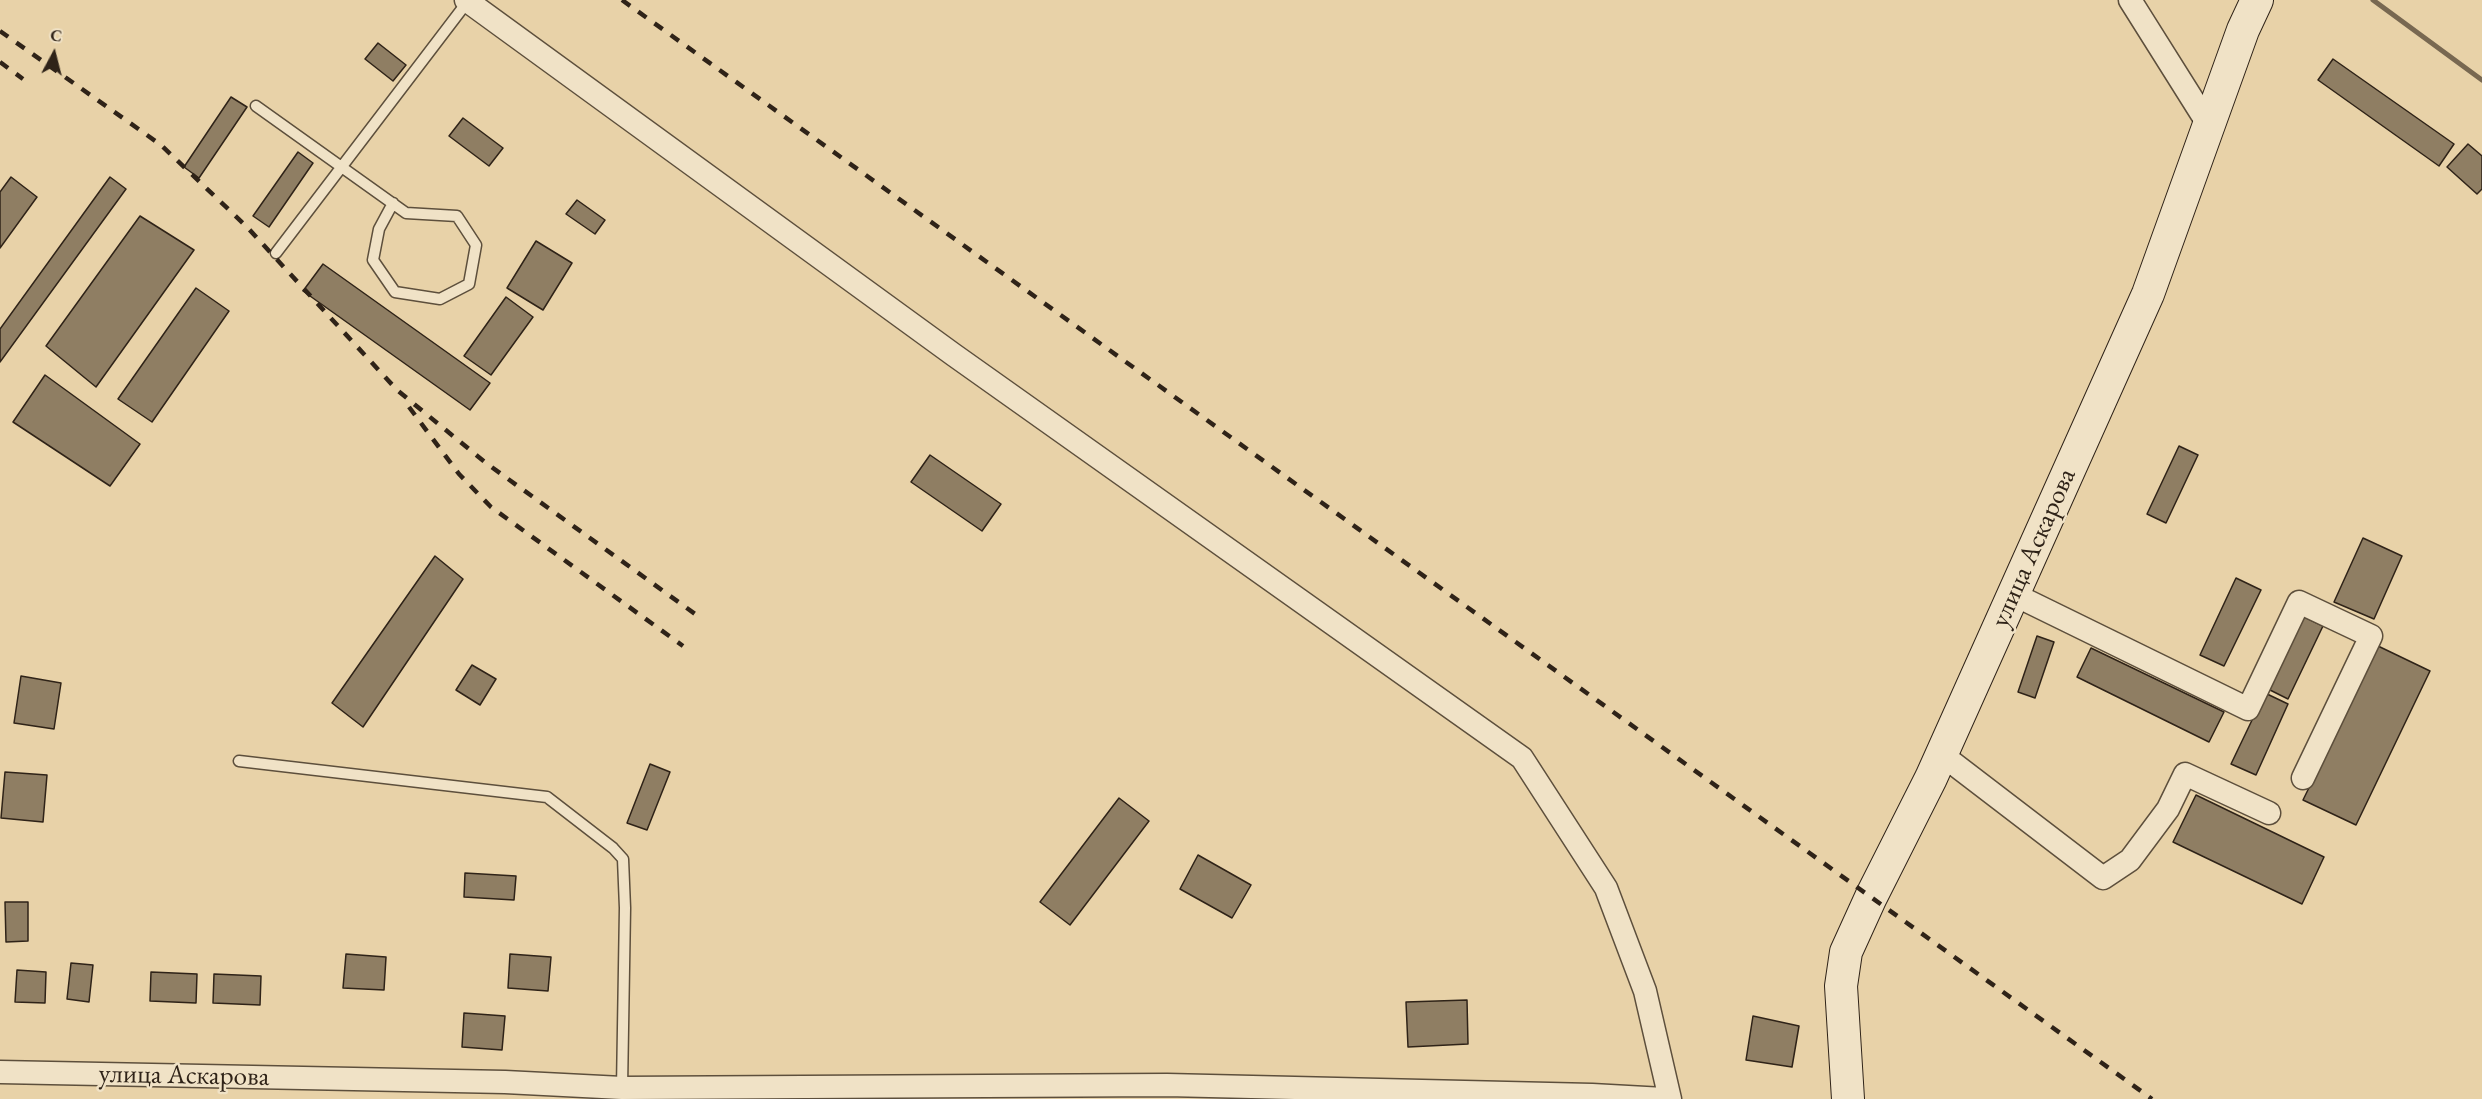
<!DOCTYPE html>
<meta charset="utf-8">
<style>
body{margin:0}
#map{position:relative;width:2482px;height:1099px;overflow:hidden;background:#e8d2a8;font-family:"EB Garamond",serif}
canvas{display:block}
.north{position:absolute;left:24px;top:24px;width:60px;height:60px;-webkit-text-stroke:4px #f0e2c6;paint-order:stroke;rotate:7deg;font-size:16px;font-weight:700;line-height:24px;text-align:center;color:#2f2318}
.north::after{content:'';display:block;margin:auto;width:21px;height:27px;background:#2f2318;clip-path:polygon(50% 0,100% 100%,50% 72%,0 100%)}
</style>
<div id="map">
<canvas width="2482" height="1099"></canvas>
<div class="north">С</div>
</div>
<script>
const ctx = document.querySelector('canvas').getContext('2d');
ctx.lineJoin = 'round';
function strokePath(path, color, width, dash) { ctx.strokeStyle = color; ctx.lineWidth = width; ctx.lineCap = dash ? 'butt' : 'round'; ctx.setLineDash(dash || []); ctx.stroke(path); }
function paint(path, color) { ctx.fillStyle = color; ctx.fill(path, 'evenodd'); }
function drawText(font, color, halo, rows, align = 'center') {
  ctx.font = font + ' "EB Garamond",serif'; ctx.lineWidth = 5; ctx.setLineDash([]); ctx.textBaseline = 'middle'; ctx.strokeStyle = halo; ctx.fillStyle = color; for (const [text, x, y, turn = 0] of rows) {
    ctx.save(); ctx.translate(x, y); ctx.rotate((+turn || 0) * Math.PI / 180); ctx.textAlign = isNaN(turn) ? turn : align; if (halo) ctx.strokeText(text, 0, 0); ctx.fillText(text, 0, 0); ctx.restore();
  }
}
const stream = new Path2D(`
 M 2373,0 L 2482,80`);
const building = new Path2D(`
 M 378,43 L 406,65 L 393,81 L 365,59 Z
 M 2333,59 L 2454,144 L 2439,166 L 2318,80 Z
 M 231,97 L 247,107 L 199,178 L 184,167 Z
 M 463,118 L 503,148 L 489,166 L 449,136 Z
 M 2468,144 L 2482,156 L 2482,189 L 2477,194 L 2447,167 Z
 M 298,152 L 313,163 L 269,227 L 253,216 Z
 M 11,177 L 37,197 L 0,248 L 0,192 Z
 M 110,177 L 126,189 L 0,362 L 0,329 Z
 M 577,200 L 605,220 L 595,234 L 566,214 Z
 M 140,216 L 194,250 L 96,387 L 46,346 Z
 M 536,241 L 572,263 L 543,310 L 507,288 Z
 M 323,264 L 490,383 L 470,410 L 303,291 Z
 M 196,288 L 229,311 L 152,422 L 118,399 Z
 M 506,297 L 533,317 L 491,375 L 464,356 Z
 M 45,375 L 140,444 L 110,486 L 13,422 Z
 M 2179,446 L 2198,455 L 2166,523 L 2147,514 Z
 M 930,455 L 1001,504 L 982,531 L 911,482 Z
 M 2363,538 L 2402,556 L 2374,619 L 2334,602 Z
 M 435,556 L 463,579 L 363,727 L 332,703 Z
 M 2236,578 L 2261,590 L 2224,666 L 2200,655 Z
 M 2296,613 L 2323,626 L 2288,699 L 2262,686 Z
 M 2037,636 L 2054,642 L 2035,698 L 2018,692 Z
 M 2378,646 L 2430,671 L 2356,825 L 2303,800 Z
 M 2091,648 L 2224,712 L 2209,742 L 2077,677 Z
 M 472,665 L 496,679 L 480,705 L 456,690 Z
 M 21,676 L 61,683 L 54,729 L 14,723 Z
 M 2265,693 L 2288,704 L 2256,775 L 2231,764 Z
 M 650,764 L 670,772 L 647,830 L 627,823 Z
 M 5,772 L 47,775 L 43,822 L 1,818 Z
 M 2196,795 L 2324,857 L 2302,904 L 2173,842 Z
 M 1119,798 L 1149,821 L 1070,925 L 1040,902 Z
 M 1198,855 L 1251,885 L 1232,918 L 1180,889 Z
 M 465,873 L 516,876 L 514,900 L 464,897 Z
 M 5,902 L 28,902 L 28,941 L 6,942 Z
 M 346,954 L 386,957 L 384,990 L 343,988 Z
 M 510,954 L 551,957 L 548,991 L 508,988 Z
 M 71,963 L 93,965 L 89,1002 L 67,999 Z
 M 17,970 L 46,972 L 45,1003 L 15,1002 Z
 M 151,972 L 197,974 L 196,1003 L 150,1001 Z
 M 214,974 L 261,976 L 260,1005 L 213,1003 Z
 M 1467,1000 L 1468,1044 L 1408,1047 L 1406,1002 Z
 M 464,1013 L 505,1016 L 502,1050 L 462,1047 Z
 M 1753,1016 L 1799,1026 L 1792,1067 L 1746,1060 Z`);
const lane = new Path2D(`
 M 256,106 L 406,213 L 457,216 L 476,245 L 469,284 L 440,299 L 395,292 L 373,260 L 379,229 L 393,203
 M 276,253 L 468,1
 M 239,761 L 547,797 L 613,848 L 623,859 L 625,908 L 622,1088`);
const street = new Path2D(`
 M 466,0 L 954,355 L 1522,758 L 1606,888 L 1645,991 L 1670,1099
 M 2130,0 L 2208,124
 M 2013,594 L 2248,709 L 2299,602 L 2371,636 L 2303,778
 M 1941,754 L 2103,878 L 2130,860 L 2168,809 L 2185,774 L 2269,813
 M 0,1072 L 505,1082 L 622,1088 L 1167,1085 L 1592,1095 L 1664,1099`);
const secondary = new Path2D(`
 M 1848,1099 L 1841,986 L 1846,952 L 1871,897 L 1931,778 L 2148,294 L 2243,30 L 2257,0`);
const rail = new Path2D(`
 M 622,0 L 2152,1099
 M 0,31 L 161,145 L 247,227 L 397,390 L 486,463 L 702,619
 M 0,62 L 23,79
 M 409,407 L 459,474 L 491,507 L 683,646`);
const streetNames = [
 ["улица Аскарова",2034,548,-66],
 ["улица Аскарова",184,1076,1]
];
strokePath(stream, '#786851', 5);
paint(building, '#8f7e63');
strokePath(building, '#2f2318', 1.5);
strokePath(lane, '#5d4f3c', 13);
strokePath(street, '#5d4f3c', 25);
strokePath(secondary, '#2f2318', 34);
strokePath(lane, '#f0e2c6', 10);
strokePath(street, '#f0e2c6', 22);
strokePath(secondary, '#f0e2c6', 32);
strokePath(rail, '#2f2318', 4.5, [10, 10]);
drawText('27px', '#2f2318', '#f0e2c6', streetNames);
</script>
